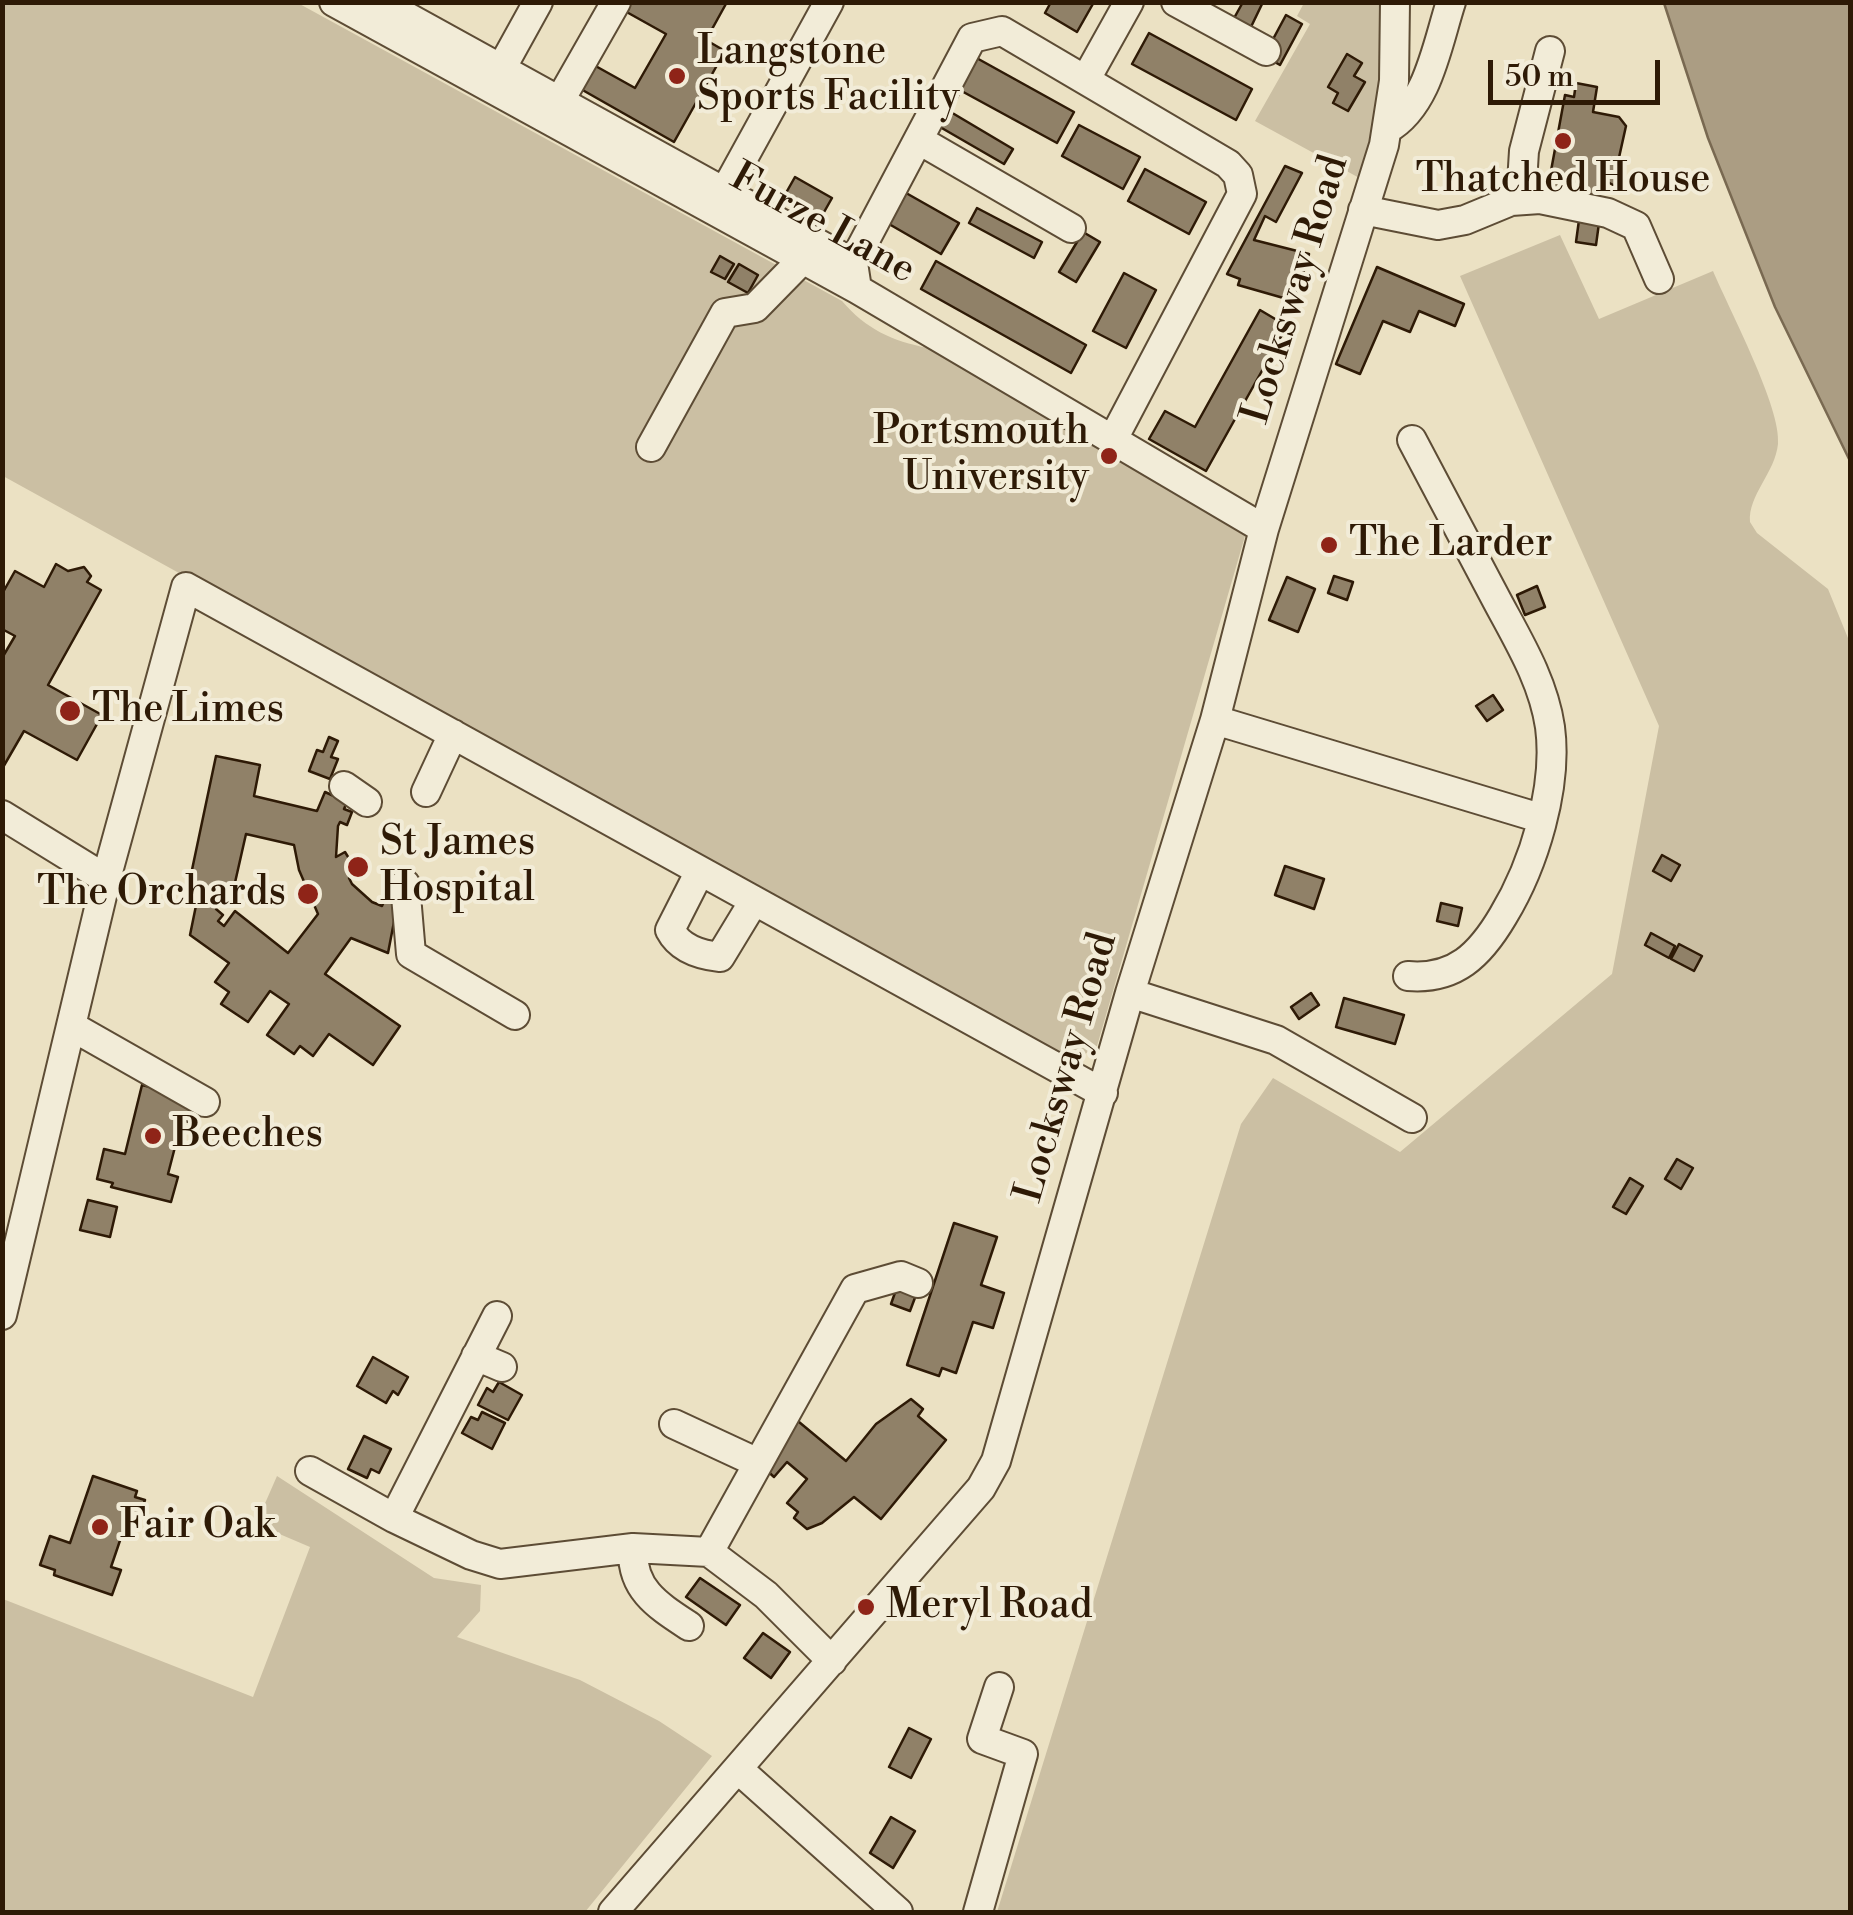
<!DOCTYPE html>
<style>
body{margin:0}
#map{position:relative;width:1853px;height:1915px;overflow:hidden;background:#ebe1c3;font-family:"Libre Bodoni",serif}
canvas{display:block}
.frame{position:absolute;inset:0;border:5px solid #2e1a06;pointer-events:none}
.scale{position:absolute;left:1488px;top:60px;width:172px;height:45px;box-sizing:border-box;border:5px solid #2e1a06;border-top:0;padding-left:12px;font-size:30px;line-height:35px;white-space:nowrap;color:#2e1a06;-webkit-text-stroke:8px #f2ecd8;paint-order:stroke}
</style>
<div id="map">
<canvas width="1853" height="1915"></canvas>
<div class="frame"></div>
<div class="scale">50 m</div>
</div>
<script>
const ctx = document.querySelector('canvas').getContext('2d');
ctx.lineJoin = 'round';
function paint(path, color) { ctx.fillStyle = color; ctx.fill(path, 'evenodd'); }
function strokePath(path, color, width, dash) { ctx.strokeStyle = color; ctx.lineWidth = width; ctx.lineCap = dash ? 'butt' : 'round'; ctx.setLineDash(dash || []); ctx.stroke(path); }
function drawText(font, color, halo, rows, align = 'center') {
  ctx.font = font + ' "Libre Bodoni",serif'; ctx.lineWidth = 8; ctx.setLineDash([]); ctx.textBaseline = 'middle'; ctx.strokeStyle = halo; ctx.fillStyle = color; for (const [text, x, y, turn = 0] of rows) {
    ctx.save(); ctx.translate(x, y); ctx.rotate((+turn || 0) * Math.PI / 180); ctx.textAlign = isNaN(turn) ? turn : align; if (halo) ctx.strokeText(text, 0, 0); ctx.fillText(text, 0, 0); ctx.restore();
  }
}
const green = new Path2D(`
 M 296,2 L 842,301 C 866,329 892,341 928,348 L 1245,536 L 1097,1046 L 1070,1064 L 3,476 L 3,3 Z
 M 1304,3 L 1384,3 L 1381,106 L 1363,180 L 1255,121 L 1310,24 L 1297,16 Z
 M 1560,235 L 1599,319 L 1713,271 C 1729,309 1782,409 1778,444 C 1775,473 1748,495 1750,522 L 1757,533 L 1828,589 L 1850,643 L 1850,1912 L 997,1912 L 1241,1124 L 1273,1078 L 1400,1152 L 1612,974 L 1659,726 L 1460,276 Z
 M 277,1476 L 434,1578 L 481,1585 L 480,1611 L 457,1637 L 580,1680 L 659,1721 L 712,1756 L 585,1912 L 3,1912 L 3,1599 L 253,1697 L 310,1547 L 256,1524 Z`);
const water = new Path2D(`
 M 1664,3 L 1850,3 L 1850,461 L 1775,307 L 1708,138 Z`);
const building = new Path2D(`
 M 628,2 L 727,2 L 706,40 L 725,51 L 674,142 L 579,88 L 592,64 L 635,88 L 666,34 L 623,10 Z
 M 1051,2 L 1094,2 L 1077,32 L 1045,13 Z
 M 1243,2 L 1263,2 L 1250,29 L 1233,20 Z
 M 1286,15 L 1302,24 L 1280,65 L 1264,56 Z
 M 1149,33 L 1252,89 L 1236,120 L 1132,64 Z
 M 1347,54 L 1362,63 L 1354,76 L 1365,82 L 1348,111 L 1333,103 L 1338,93 L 1328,87 Z
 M 973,56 L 1074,112 L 1057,143 L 956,88 Z
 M 1576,83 L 1597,87 L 1593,112 L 1619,117 L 1626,126 L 1616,171 L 1623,181 L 1615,186 L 1602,179 L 1599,196 L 1548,187 L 1565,95 L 1574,97 Z
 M 949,111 L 1013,149 L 1004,164 L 940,127 Z
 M 1079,125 L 1140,157 L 1123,189 L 1062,156 Z
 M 1285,166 L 1302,173 L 1276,222 L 1265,216 L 1254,240 L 1309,254 L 1294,301 L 1238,285 L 1240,279 L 1227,274 Z
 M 1145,169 L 1206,202 L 1189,234 L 1128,201 Z
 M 795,177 L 832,198 L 819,221 L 782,200 Z
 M 899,189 L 959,223 L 941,254 L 882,220 Z
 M 977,208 L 1042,242 L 1034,258 L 969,223 Z
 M 1579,220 L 1599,223 L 1596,245 L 1576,242 Z
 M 1083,232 L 1100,242 L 1076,282 L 1059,272 Z
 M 720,256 L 734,264 L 725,279 L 711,272 Z
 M 936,261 L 1086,345 L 1071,373 L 921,289 Z
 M 739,264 L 758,275 L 748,293 L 728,282 Z
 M 1377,267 L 1464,304 L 1455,326 L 1419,311 L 1410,332 L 1383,321 L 1360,374 L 1336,364 Z
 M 1124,273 L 1156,290 L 1126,348 L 1093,331 Z
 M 1260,310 L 1287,326 L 1206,471 L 1149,439 L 1165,411 L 1195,427 Z
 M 56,564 L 68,571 L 84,567 L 91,576 L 87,582 L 101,590 L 48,685 L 102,715 L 77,760 L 24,731 L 2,769 L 2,658 L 15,636 L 2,629 L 2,594 L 15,571 L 44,587 Z
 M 1334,576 L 1353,582 L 1347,600 L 1328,593 Z
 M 1287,577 L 1315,589 L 1298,632 L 1269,620 Z
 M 1537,586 L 1545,607 L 1525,615 L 1517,595 Z
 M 1493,695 L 1503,710 L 1487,721 L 1476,706 Z
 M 329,737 L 338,741 L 331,757 L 338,759 L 330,779 L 309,771 L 317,750 L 323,752 Z
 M 216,756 L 260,765 L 254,796 L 317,811 L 325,792 L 347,802 L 344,809 L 352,812 L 347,825 L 340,822 L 338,826 L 336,857 L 345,852 L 358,873 L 349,878 L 352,884 L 372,902 L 382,906 L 385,899 L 398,901 L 388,953 L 351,938 L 325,974 L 400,1026 L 373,1065 L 329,1034 L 313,1056 L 300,1046 L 294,1054 L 267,1035 L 289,1004 L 270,991 L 248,1022 L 221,1004 L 229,992 L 215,982 L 229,963 L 190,935 L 200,886 L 189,884 ZM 246,834 L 294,845 L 299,870 L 318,914 L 288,953 L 235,911 L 224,926 L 218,921 L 223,915 L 216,909 L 222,885 L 234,887 Z
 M 1662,855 L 1680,865 L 1671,881 L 1653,871 Z
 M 1285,866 L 1324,879 L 1314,909 L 1275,895 Z
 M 1441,903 L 1462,908 L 1458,926 L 1437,921 Z
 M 1651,933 L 1675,946 L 1669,958 L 1645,945 Z
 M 1679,944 L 1702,956 L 1694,971 L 1671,959 Z
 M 1311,993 L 1319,1005 L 1299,1019 L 1291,1007 Z
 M 1344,998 L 1404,1015 L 1395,1044 L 1336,1027 Z
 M 142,1085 L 187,1096 L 196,1105 L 192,1123 L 182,1120 L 168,1174 L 178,1177 L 171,1202 L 111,1187 L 113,1183 L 97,1179 L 104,1149 L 125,1154 Z
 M 1677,1159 L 1693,1168 L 1681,1189 L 1665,1179 Z
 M 1630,1178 L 1643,1186 L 1626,1214 L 1613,1207 Z
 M 88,1200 L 117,1207 L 110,1237 L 80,1230 Z
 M 954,1223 L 997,1237 L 981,1285 L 1004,1293 L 993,1328 L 973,1322 L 956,1373 L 942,1368 L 939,1376 L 907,1365 Z
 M 897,1287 L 916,1295 L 910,1311 L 891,1304 Z
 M 373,1357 L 408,1377 L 398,1395 L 393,1391 L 386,1403 L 357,1386 Z
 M 499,1382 L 522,1395 L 508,1420 L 478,1405 L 487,1388 L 493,1392 Z
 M 911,1399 L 923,1409 L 918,1416 L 946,1440 L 881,1519 L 854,1497 L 822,1523 L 807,1529 L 794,1518 L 798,1512 L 787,1503 L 807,1479 L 787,1462 L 774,1477 L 762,1466 L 793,1417 L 846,1461 L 876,1424 Z
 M 482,1412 L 505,1423 L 492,1449 L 462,1433 L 471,1417 L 478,1420 Z
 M 364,1436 L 391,1449 L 379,1473 L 371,1469 L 367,1478 L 348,1469 Z
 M 93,1476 L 137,1491 L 135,1497 L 145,1500 L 139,1517 L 129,1514 L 111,1567 L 121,1570 L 112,1595 L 54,1575 L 55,1570 L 40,1565 L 50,1536 L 70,1543 Z
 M 700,1578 L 740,1605 L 726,1625 L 686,1597 Z
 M 763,1633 L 790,1652 L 771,1678 L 744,1658 Z
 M 909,1728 L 931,1739 L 911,1778 L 889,1767 Z
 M 891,1817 L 915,1831 L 893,1868 L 870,1853 Z`);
const minor = new Path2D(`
 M 334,2 L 857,289 L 1264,529
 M 380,2 L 853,263
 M 1176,2 L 1266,51
 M 501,69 L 538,2
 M 1086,79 L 1129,2
 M 559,102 L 616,2
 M 1387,129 C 1428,106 1437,45 1451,2
 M 919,140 L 1071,228
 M 725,191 L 829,2
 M 1521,199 L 1524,151 L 1550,51
 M 1363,210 L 1438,225 L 1465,220 L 1511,201 L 1540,199 L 1608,213 L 1636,226 L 1659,279
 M 857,289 L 853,263 L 972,38 L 1002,31 L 1228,164 L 1238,175 L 1242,194 L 1112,441
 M 651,447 L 725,313 L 755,308 L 803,259
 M 1215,720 L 1540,818
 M 344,786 L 367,802
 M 426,792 L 453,734
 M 2,815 L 106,879
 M 700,871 L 670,930 C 680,949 700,955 720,957 L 754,901
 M 405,884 L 411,954 L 515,1015
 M 1408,976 C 1455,980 1480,955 1503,916 C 1534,865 1558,787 1550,727 C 1543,679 1516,637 1494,595 C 1467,543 1439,492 1412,440
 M 1130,993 L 1276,1040 L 1412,1118
 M 73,1027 L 205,1102
 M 2,1315 L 106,879 L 186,587 L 1103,1093
 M 476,1356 L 502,1367
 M 674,1424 L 758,1463
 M 310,1471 L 394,1518 L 471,1555 L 500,1564 L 633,1548 L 709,1552 L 766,1595 L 832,1661
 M 394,1518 L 497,1316
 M 633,1548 C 631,1589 657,1605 689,1626
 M 709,1552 L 855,1289 L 901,1276 L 918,1283
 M 738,1769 L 898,1912
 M 613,1912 L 981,1488 L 996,1461 L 1130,993 L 1215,720 L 1264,529 L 1384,145 L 1394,81 L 1395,2
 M 978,1912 L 1023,1754 L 982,1739 L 999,1687`);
const markers = [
 [677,76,10,"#8f2418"],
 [1563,141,10,"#8f2418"],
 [1109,456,10,"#8f2418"],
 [1329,545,10,"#8f2418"],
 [70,711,12,"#8f2418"],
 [358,867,12,"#8f2418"],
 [308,894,12,"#8f2418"],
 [153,1136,10,"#8f2418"],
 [100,1527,10,"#8f2418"],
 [866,1607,10,"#8f2418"]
];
const poiNames = [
 ["Langstone",697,53],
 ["Sports Facility",697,99],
 ["Thatched House",1563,181,"center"],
 ["Portsmouth",1089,433,"right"],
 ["University",1089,479,"right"],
 ["The Larder",1349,545],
 ["The Limes",92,711],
 ["St James",380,844],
 ["Hospital",380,890],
 ["The Orchards",286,894,"right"],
 ["Beeches",173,1136],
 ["Fair Oak",120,1527],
 ["Meryl Road",886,1607]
];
const streetNames = [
 ["Furze Lane",822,225,29],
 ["Locksway Road",1297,290,-73],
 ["Locksway Road",1068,1068,-74]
];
paint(green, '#cbbfa3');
paint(water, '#ab9d83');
strokePath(water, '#796951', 2.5);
paint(building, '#908168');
strokePath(building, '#2e1a06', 2.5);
strokePath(minor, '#5d4c35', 32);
strokePath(minor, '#f2ecd8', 28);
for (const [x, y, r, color] of markers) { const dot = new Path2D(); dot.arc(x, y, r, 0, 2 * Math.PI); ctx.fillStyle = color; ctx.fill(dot); strokePath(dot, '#f2ecd8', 4); }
drawText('40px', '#2e1a06', '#f2ecd8', poiNames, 'left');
drawText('40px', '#2e1a06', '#f2ecd8', streetNames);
</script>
